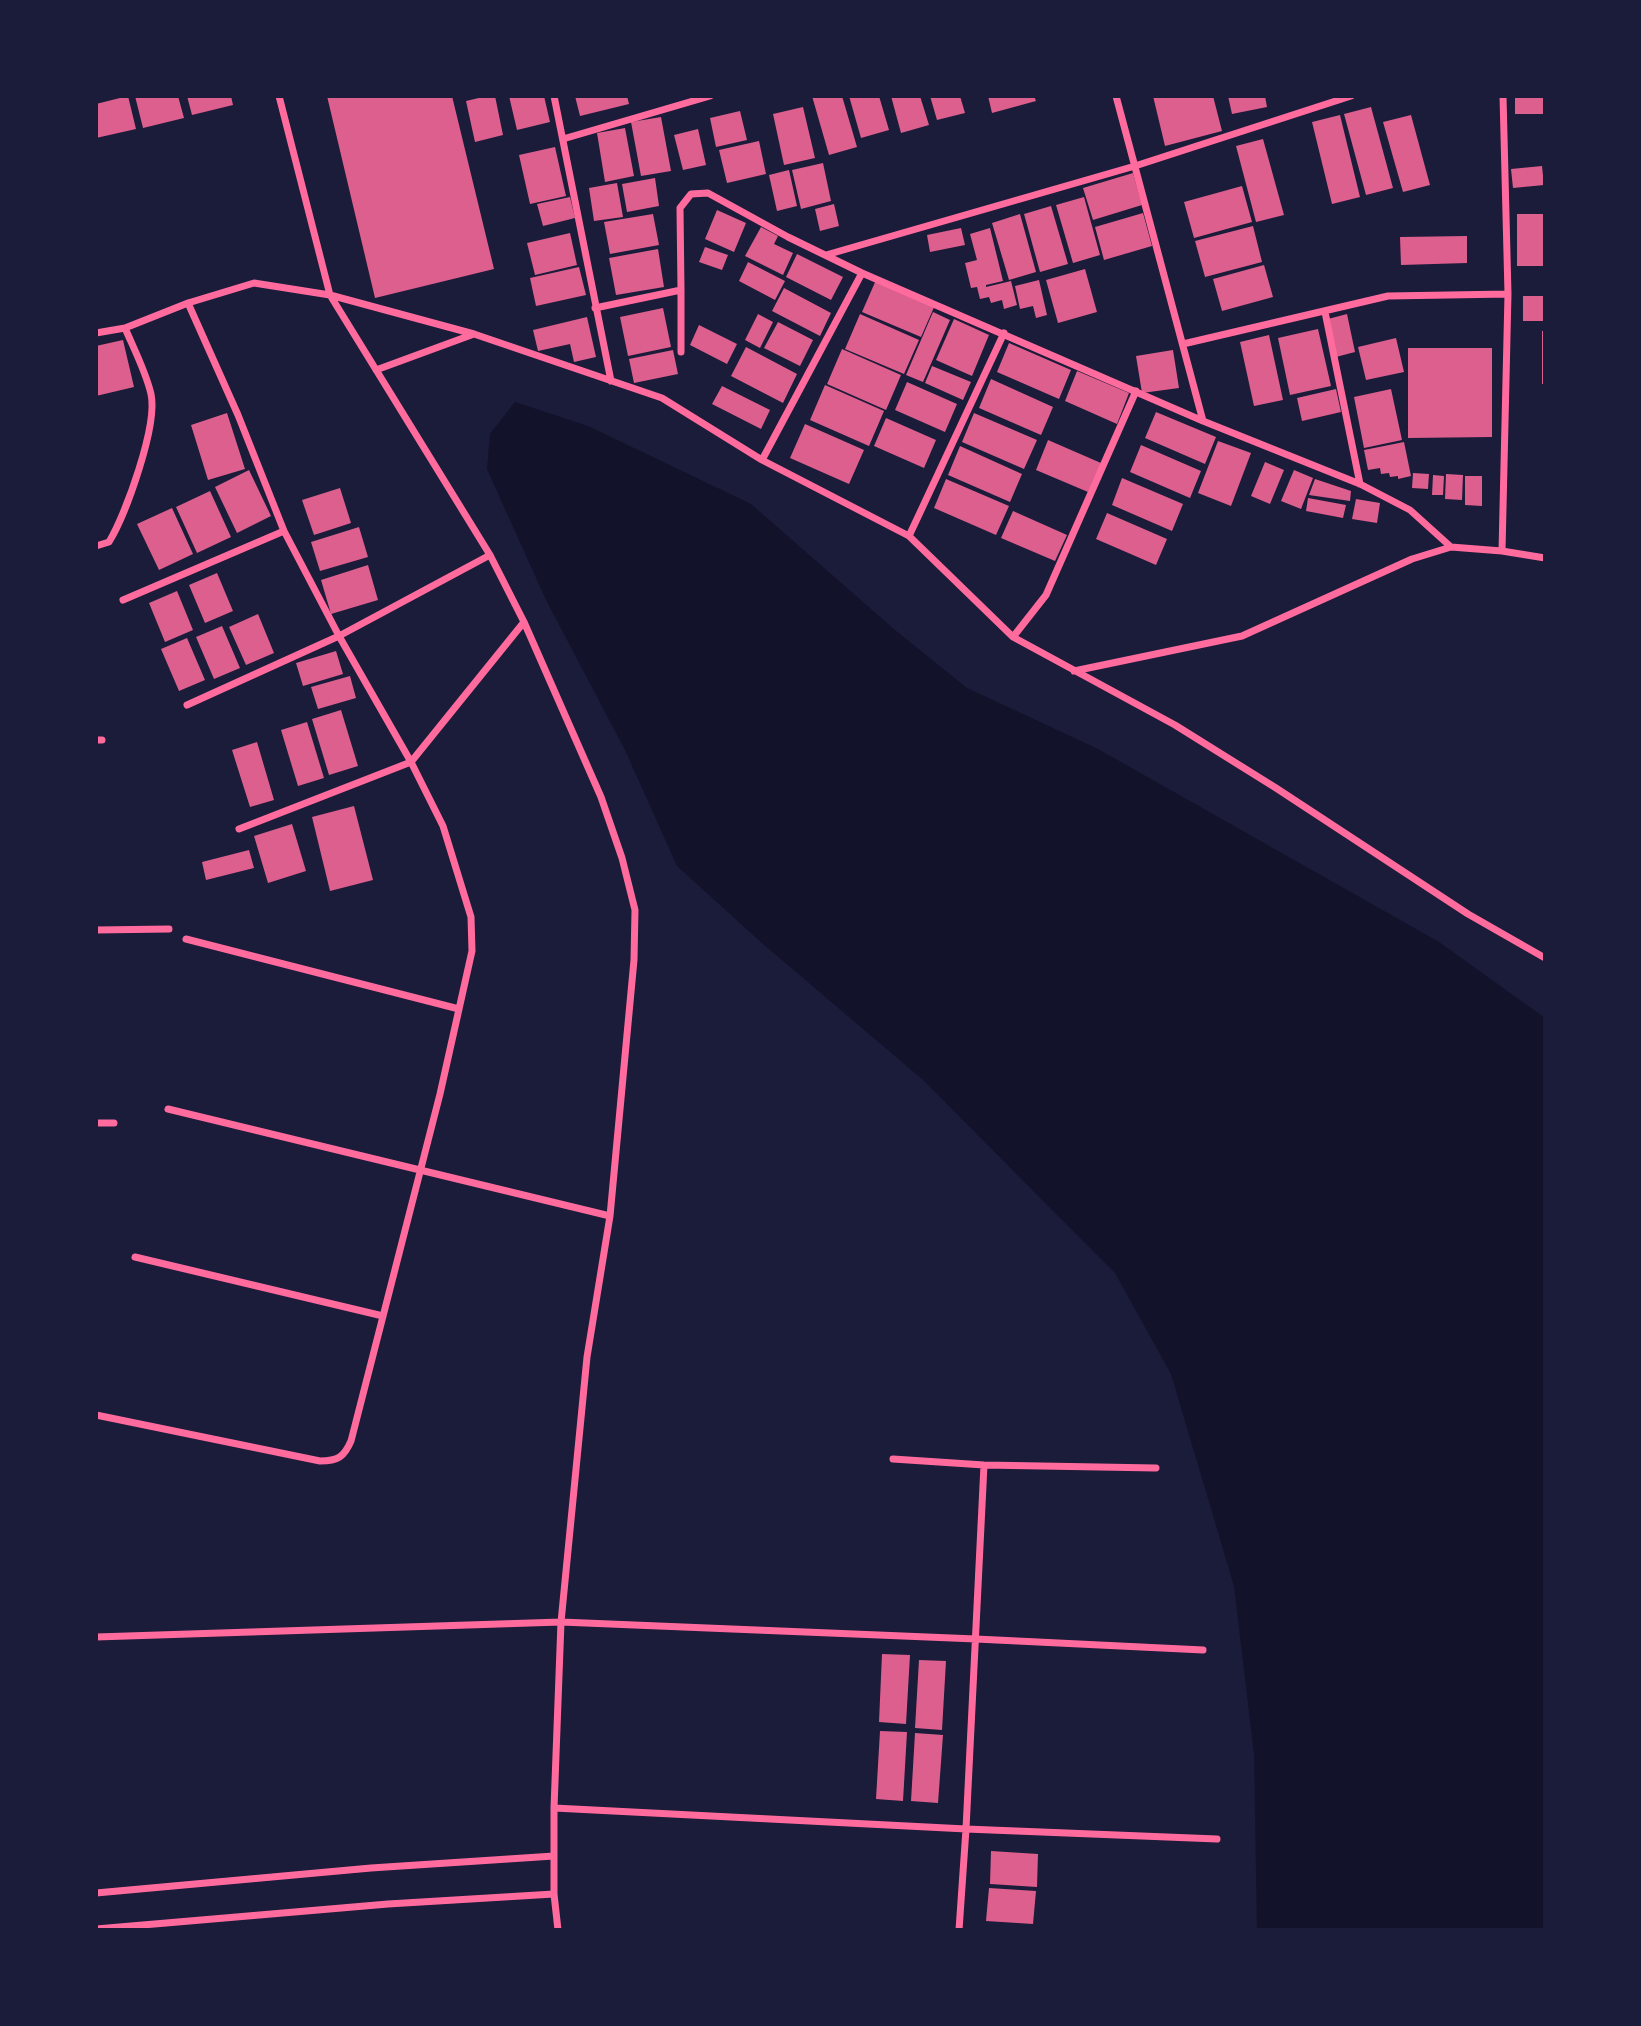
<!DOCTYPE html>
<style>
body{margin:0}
#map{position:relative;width:1641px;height:2026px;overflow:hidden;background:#1b1b3a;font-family:"IBM Plex Sans",sans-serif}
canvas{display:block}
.frame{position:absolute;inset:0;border:98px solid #1b1b3a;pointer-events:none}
</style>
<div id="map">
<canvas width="1641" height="2026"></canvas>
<div class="frame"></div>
</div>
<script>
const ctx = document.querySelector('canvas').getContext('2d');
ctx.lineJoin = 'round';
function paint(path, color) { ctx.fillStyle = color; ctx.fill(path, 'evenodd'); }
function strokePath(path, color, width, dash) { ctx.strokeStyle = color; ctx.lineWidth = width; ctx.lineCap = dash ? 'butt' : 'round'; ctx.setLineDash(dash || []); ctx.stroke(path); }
const water = new Path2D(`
 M 515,402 L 588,426 L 751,504 L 895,630 L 967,688 L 1098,749 L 1439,942 L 1545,1018 L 1545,1930 L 1257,1930 L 1254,1754 L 1234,1586 L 1171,1374 L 1115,1273 L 922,1079 L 763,944 L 677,866 L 625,750 L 546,600 L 487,469 L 490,434 Z`);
const building = new Path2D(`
 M 128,96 L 136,129 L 96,138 L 96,104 Z
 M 135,96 L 178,96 L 184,118 L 143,128 Z
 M 187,96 L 231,96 L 233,105 L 192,115 Z
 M 327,96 L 452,96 L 494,269 L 375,298 Z
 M 487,96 L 495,96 L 503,135 L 475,142 L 466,101 Z
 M 509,96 L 544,96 L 550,122 L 517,130 Z
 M 575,96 L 627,96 L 629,104 L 580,116 Z
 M 812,96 L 842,96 L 857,147 L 829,155 Z
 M 849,96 L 879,96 L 889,130 L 861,138 Z
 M 891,96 L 920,96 L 929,125 L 901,133 Z
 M 930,96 L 960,96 L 965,113 L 937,120 Z
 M 988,96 L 1034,96 L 1036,101 L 992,113 Z
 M 1153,96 L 1213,96 L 1222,131 L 1165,146 Z
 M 1228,96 L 1265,96 L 1267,107 L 1232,114 Z
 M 1515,96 L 1545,96 L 1545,114 L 1515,114 Z
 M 803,107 L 815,158 L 784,165 L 773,114 Z
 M 1371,107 L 1393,188 L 1366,195 L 1344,114 Z
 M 740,111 L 747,140 L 716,147 L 710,118 Z
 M 1340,115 L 1360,197 L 1332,204 L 1312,122 Z
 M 1411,115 L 1430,185 L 1403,192 L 1383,122 Z
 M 661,117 L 671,171 L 641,176 L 631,122 Z
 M 625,128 L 634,176 L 605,182 L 597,133 Z
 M 698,129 L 706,165 L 683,170 L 674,135 Z
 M 1263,139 L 1284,215 L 1256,222 L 1236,146 Z
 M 759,141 L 766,174 L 727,183 L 719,150 Z
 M 555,147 L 566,196 L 530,204 L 519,155 Z
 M 823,163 L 831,201 L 801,209 L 792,170 Z
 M 1542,166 L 1544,185 L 1513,188 L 1511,169 Z
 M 789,170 L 797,206 L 777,211 L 769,175 Z
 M 1133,173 L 1142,205 L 1093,220 L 1083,188 Z
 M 655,178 L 659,206 L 627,212 L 622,184 Z
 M 617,183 L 623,217 L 594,221 L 589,188 Z
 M 1242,186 L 1252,222 L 1194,238 L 1184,202 Z
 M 570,197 L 575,218 L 543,226 L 537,204 Z
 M 1084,197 L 1100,255 L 1073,263 L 1056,205 Z
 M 834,204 L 839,226 L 820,231 L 815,209 Z
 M 1051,206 L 1068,264 L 1040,272 L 1024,214 Z
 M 717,210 L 746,223 L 734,252 L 705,239 Z
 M 1143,213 L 1152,246 L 1104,260 L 1095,227 Z
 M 653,214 L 659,245 L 610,254 L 604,222 Z
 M 1020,214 L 1036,272 L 1009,280 L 992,223 Z
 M 1517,214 L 1545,214 L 1545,266 L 1517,266 Z
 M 1253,226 L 1262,262 L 1205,277 L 1195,241 Z
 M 761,227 L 778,236 L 774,244 L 793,253 L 783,275 L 745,256 Z
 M 961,228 L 965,245 L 930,252 L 927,235 Z
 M 990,228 L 1003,281 L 986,285 L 986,287 L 1011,281 L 1017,305 L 1004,309 L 1002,300 L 991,303 L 989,297 L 980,299 L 977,287 L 971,288 L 965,263 L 977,260 L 970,234 Z
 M 570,233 L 577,265 L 535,275 L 527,243 Z
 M 1467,236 L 1467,263 L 1401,265 L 1400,237 Z
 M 705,247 L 728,255 L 722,270 L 699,262 Z
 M 658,249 L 664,287 L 616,295 L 609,258 Z
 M 797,254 L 843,277 L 831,300 L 786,277 Z
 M 748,262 L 785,281 L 775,300 L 739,281 Z
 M 1264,265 L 1273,297 L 1222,311 L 1213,279 Z
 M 579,267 L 586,295 L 536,306 L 530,278 Z
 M 1085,269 L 1097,312 L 1058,323 L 1046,280 Z
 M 876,280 L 935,305 L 921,337 L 862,312 Z
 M 1039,280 L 1047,315 L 1036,318 L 1033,306 L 1020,309 L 1015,286 Z
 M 784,288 L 831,313 L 820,336 L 772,311 Z
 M 1523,296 L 1545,296 L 1545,321 L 1523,321 Z
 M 663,308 L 671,347 L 628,356 L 620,317 Z
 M 933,312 L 950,320 L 923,382 L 906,375 Z
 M 758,314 L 773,322 L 760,348 L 745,340 Z
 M 860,314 L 919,340 L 904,374 L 845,349 Z
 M 1347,314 L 1355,352 L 1336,357 L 1328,319 Z
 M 587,317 L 596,357 L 574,362 L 570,344 L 538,351 L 533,330 Z
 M 954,319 L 989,335 L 972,376 L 936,360 Z
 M 778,322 L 813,340 L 800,366 L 764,348 Z
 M 699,325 L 737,344 L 727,364 L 690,345 Z
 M 1318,329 L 1331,386 L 1290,395 L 1278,338 Z
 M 1542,331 L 1545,331 L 1545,384 L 1542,384 Z
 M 1269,335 L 1283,400 L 1254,406 L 1240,342 Z
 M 1396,338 L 1404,372 L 1366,380 L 1358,347 Z
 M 123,340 L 134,387 L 96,396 L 96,346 Z
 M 1009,343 L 1071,370 L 1059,399 L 997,372 Z
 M 746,347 L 797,374 L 783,403 L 731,376 Z
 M 1408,348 L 1492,348 L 1492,437 L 1408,438 Z
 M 842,349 L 901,375 L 886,410 L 827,384 Z
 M 673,350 L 678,374 L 634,383 L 629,359 Z
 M 1173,350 L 1179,388 L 1142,393 L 1136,356 Z
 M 932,366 L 971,382 L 963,400 L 925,383 Z
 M 1077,371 L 1129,393 L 1117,424 L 1065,401 Z
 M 991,379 L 1053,407 L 1041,435 L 979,408 Z
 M 907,382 L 957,404 L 945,432 L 895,410 Z
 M 825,385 L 884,411 L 869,446 L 810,420 Z
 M 722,386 L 770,410 L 761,429 L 712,404 Z
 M 1336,389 L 1341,412 L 1302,421 L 1297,398 Z
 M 1391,389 L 1402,440 L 1364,448 L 1354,397 Z
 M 1156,412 L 1216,437 L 1205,464 L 1145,438 Z
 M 227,413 L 245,469 L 208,480 L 191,425 Z
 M 974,413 L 1037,440 L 1024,469 L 962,442 Z
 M 886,418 L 936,440 L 924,468 L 874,446 Z
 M 805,424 L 864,450 L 849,484 L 790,458 Z
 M 1048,440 L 1101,463 L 1088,492 L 1036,470 Z
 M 1218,441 L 1251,453 L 1231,506 L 1198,493 Z
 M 1404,442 L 1411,476 L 1398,479 L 1398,476 L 1390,477 L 1389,473 L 1381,474 L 1380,468 L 1368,470 L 1364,450 Z
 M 1141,445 L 1201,471 L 1190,498 L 1130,472 Z
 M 960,446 L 1022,474 L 1010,502 L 948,475 Z
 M 1265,462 L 1284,470 L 1270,504 L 1251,496 Z
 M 249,470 L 271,516 L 237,533 L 215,487 Z
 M 1294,470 L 1313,478 L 1301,509 L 1281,501 Z
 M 1413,473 L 1429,474 L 1428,489 L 1412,488 Z
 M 1446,474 L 1463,475 L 1462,500 L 1445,499 Z
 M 1433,475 L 1444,476 L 1443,495 L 1432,495 Z
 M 1465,476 L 1482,476 L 1482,506 L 1465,505 Z
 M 1122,478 L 1183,504 L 1172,531 L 1112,505 Z
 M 946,479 L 1009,506 L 996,535 L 934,508 Z
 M 1315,479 L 1351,491 L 1350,501 L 1309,495 Z
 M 340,488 L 351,523 L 314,535 L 302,500 Z
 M 210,491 L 231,537 L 197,553 L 176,507 Z
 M 1308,498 L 1346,505 L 1343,518 L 1306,511 Z
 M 1356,499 L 1380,503 L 1377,523 L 1352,519 Z
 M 172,508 L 193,554 L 159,570 L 137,524 Z
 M 1013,511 L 1067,535 L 1055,561 L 1001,538 Z
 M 1107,513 L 1167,539 L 1156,565 L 1096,539 Z
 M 359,527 L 368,557 L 320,571 L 311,542 Z
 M 368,565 L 378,600 L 331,614 L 321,580 Z
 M 217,573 L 233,611 L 205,623 L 189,585 Z
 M 177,591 L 193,630 L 165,642 L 149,603 Z
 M 258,614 L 274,653 L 246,665 L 229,627 Z
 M 222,626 L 240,668 L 214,679 L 196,637 Z
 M 187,638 L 205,680 L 179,691 L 161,649 Z
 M 336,651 L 343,674 L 303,686 L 296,663 Z
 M 350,676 L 356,698 L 318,709 L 311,687 Z
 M 341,710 L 358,766 L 329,775 L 312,719 Z
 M 307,722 L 324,778 L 298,786 L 281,730 Z
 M 257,742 L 274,800 L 250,807 L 232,750 Z
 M 354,806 L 373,880 L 330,891 L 312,817 Z
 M 292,824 L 306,871 L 268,883 L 254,836 Z
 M 249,850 L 254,868 L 206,880 L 202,862 Z
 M 882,1654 L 910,1655 L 906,1724 L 879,1722 Z
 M 919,1660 L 946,1661 L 942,1730 L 915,1728 Z
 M 880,1731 L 907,1732 L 903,1801 L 876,1799 Z
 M 915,1733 L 943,1735 L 938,1803 L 911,1801 Z
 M 991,1851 L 1038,1854 L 1037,1887 L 990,1884 Z
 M 989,1888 L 1036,1891 L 1033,1924 L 986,1921 Z`);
const minor = new Path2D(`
 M 279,96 L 330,295 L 490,555 L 524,622 L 601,797 L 622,858 L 635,910 L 634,960 L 610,1216 L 587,1357 L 561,1622 L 554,1808 L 554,1894 L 558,1930
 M 554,96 L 611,381
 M 1116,96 L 1203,421
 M 563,139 L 710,96
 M 826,255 L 1135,166 L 1351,96
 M 681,290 L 681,352
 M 595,308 L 681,290 L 680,208 L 691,194 L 708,193 L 788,237 L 862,273 L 1203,421 L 1360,484 L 1410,510 L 1451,547
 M 1325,312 L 1360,484
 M 96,333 L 125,328 L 188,303 L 254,283 L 330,295 L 474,334 L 662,398 L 762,460 L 909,536 L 1013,637 L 1175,725 L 1276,788 L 1468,914 L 1545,958
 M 1183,344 L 1388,296 L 1508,294
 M 376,370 L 474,334
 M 762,460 L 862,273
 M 909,536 L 1004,333
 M 96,546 L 109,542 C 126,514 158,425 151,394 C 146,372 134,349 125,328
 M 1502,551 L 1545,558
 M 123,600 L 284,531
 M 1013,637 L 1046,595 L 1136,391
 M 1074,671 L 1242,636 L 1412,559 L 1451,547 L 1502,551 L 1508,294 L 1503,96
 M 187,705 L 339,636 L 490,555
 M 96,740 L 102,740
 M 239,829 L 411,762 L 524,622
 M 96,930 L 169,929
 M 186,939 L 459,1009
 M 168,1109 L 610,1216
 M 96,1123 L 114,1123
 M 135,1257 L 383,1316
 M 96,1415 L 320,1461 C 338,1461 344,1457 351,1441 L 440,1094 L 472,951 L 471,917 L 443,826 L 411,762 L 339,636 L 284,531 L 238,415 L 188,303
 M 893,1459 L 984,1465 L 1156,1468
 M 96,1637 L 561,1622 L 976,1639 L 1203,1650
 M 554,1808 L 966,1829 L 1217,1839
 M 96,1893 L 371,1868 L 554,1856
 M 96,1929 L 388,1904 L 554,1894
 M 959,1930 L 966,1829 L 984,1465`);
paint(water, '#12122b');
paint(building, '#dd5f8e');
strokePath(minor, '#ff6b9d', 7);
</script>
